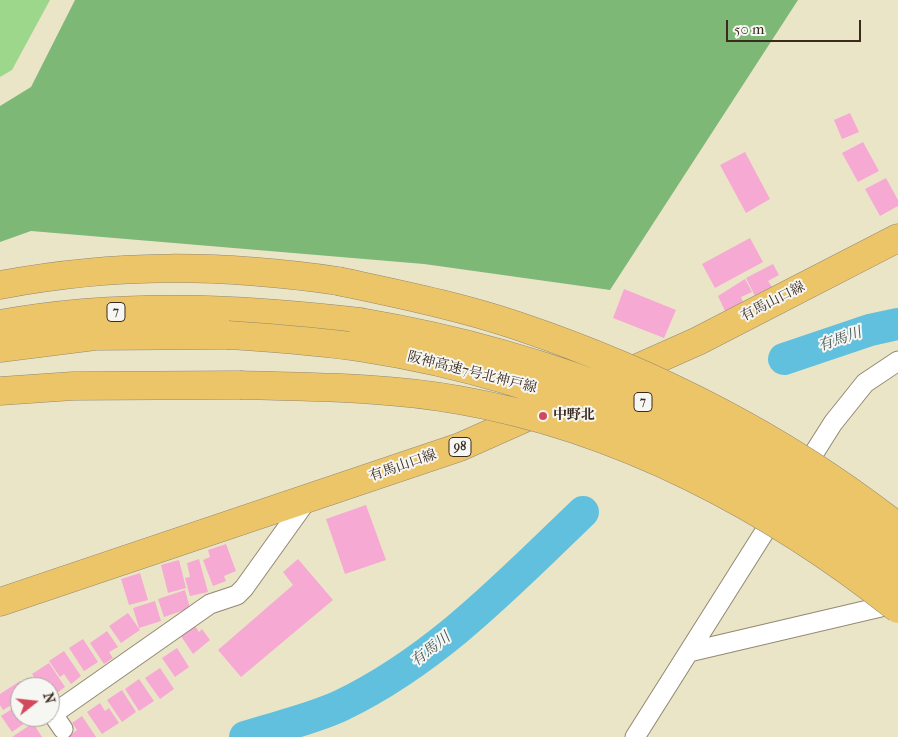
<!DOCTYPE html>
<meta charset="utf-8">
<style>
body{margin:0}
#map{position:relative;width:898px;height:737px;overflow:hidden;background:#ebe5c7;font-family:"IM FELL French Canon",serif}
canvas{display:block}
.north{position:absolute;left:10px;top:677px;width:50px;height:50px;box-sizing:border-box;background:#f6f6f2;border:1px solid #aba49d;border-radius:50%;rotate:74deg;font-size:14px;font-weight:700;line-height:20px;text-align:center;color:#3b2a1e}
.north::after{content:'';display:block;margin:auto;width:18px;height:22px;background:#d1495b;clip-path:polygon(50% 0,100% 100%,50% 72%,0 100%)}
.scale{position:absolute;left:726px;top:20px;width:135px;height:22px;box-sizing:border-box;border:2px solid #3b2a1e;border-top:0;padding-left:6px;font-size:15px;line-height:18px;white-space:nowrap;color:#3b2a1e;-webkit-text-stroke:4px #f6f6f2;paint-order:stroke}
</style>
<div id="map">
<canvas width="898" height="737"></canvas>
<div class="north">N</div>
<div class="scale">50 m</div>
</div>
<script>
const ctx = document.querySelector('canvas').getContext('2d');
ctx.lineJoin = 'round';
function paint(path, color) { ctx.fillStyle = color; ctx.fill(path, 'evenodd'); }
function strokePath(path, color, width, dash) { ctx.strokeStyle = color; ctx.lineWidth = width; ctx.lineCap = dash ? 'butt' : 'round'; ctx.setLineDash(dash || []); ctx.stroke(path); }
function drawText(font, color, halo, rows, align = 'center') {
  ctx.font = font + ' "IM FELL French Canon","Noto Serif JP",serif'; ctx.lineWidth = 4; ctx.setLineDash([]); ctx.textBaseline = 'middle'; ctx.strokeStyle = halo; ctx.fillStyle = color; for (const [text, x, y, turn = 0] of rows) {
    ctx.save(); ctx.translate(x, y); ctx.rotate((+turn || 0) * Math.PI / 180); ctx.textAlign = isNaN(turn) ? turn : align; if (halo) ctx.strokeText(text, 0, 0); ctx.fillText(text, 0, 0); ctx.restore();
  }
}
const green = new Path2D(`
 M 0,0 L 50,0 L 12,70 L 0,77 Z`);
const forest = new Path2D(`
 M 75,0 L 798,0 L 610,290 L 424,264 L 31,231 L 0,242 L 0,106 L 31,87 Z`);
const river = new Path2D(`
 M 784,359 L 870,330 L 898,324
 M 245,737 C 276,727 313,719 342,705 C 437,659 509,583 583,512`);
const building = new Path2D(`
 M 850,113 L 859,132 L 842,139 L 834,120 Z
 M 863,142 L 879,171 L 858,182 L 842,153 Z
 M 745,152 L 770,199 L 746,213 L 720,165 Z
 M 886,178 L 898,200 L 898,206 L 880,216 L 865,189 Z
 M 750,238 L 763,262 L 715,288 L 702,264 Z
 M 773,264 L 779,275 L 768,281 L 772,287 L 755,296 L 746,278 Z
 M 745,279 L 752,292 L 741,297 L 743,302 L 725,311 L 718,296 Z
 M 624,289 L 676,310 L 664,338 L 613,318 Z
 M 366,505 L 386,560 L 345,574 L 326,519 Z
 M 226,544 L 236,571 L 224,576 L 226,581 L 213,586 L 203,560 L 210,557 L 208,550 Z
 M 199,559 L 208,592 L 190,596 L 185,578 L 190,577 L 187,563 Z
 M 298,559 L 333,600 L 241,677 L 218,650 L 293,585 L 283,572 Z
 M 179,560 L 186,588 L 168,593 L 161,565 Z
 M 140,573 L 148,600 L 129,605 L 121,579 Z
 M 185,590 L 190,608 L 164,617 L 158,599 Z
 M 155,601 L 161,621 L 139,628 L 133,608 Z
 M 128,613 L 140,630 L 121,643 L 109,626 Z
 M 195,626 L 199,632 L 202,629 L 210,640 L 193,654 L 181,636 Z
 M 107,631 L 118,647 L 109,652 L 113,658 L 104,664 L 90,643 Z
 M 83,639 L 98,662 L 84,671 L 69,648 Z
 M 177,648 L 189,667 L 175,677 L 162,658 Z
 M 64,651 L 81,676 L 71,684 L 64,674 L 60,677 L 49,661 Z
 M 49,663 L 65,687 L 50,698 L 50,687 L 41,687 L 32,674 Z
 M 160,668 L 174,689 L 160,699 L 145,678 Z
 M 139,679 L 154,701 L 139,711 L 125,689 Z
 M 20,681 L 24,687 L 20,687 L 20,700 L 3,710 L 0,705 L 0,694 Z
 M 122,690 L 136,712 L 122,722 L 107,700 Z
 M 100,703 L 105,711 L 109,708 L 119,723 L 102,734 L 87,712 Z
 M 20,704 L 20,717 L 23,717 L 21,718 L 25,723 L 12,732 L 1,716 Z
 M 82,716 L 96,737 L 68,737 L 77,730 L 72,723 Z
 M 33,723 L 42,737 L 12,737 Z`);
const street = new Path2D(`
 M 802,472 L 833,423 L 865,383 L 898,361
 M 689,652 L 898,603
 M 50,710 L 63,729
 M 53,714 L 210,604 L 237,595 L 244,588 L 307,500
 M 635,737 L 777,512`);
const primary = new Path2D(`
 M 615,378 L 698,341 L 898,238
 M 0,602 L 460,447 L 543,410`);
const highway = new Path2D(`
 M 0,285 C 117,263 220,264 338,281
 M 0,324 C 120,302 240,308 360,322
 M 0,348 L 95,336 L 228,335
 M 0,391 L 73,386 L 240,385`);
const highwayBridge = new Path2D(`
 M 338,281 C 398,294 459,306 518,326 C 654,372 785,438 898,527
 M 360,322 C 558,355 736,429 898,548
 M 228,335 C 273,338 319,341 364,348 C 558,378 741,461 898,579
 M 240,385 C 313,387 387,387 459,400 C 620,428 771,508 898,609`);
const markers = [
 [543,416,5,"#d1495b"]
];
const shields = [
 [116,312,18],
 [643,402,18],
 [460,447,22]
];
const shieldNames = [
 ["7",116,312],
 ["7",643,402],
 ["98",460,447]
];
const streetNames = [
 ["有馬山口線",773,302,-27],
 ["阪神高速7号北神戸線",472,373,14],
 ["有馬山口線",403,466,-19]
];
const poiNames = [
 ["中野北",553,416]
];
const waterNames = [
 ["有馬川",840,340,-19],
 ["有馬川",431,650,-38]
];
paint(green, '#9dd78b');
paint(forest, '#7eb877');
strokePath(river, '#60c0de', 32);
paint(building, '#f5a9d3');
strokePath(street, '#938872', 21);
strokePath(primary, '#938872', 29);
strokePath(highway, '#938872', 29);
strokePath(street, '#fff', 19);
strokePath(primary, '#edc569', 28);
strokePath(highway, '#edc569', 28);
strokePath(highwayBridge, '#938872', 29, []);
strokePath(highwayBridge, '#edc569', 28);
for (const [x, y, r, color] of markers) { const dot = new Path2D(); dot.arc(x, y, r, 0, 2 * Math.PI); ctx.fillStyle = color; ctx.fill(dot); strokePath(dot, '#f6f6f2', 2); }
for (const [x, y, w] of shields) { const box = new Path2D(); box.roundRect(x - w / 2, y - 9.5, w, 19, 4); ctx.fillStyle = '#f6f6f2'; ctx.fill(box); strokePath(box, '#3b2a1e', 1); }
drawText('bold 12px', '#3b2a1e', null, shieldNames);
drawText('14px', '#3b2a1e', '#f6f6f2', streetNames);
drawText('bold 14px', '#3b2a1e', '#f6f6f2', poiNames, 'left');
drawText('italic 15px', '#465758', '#f6f6f2', waterNames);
</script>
